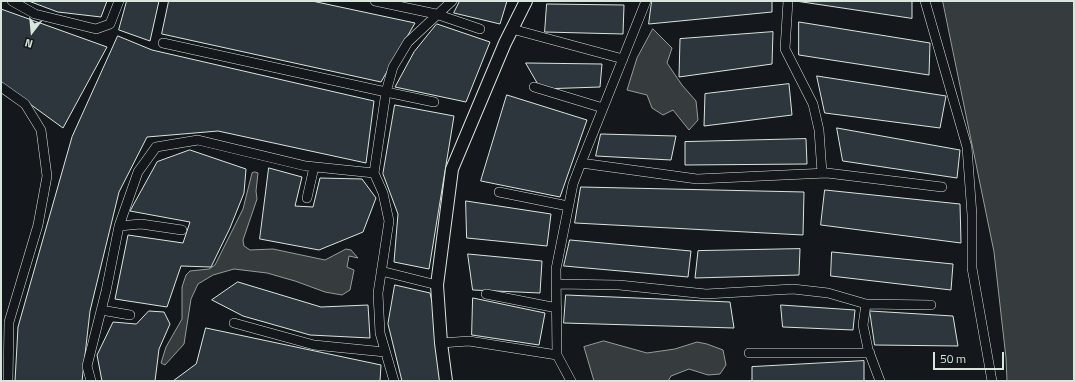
<!DOCTYPE html>
<style>
body{margin:0}
#map{position:relative;width:1075px;height:382px;overflow:hidden;background:#14181c;font-family:"Titillium Web",sans-serif}
canvas{display:block}
.frame{position:absolute;inset:0;border:2px solid #d8e6dc;pointer-events:none}
.north{position:absolute;left:12px;top:12px;width:40px;height:40px;-webkit-text-stroke:3px #14181c;paint-order:stroke;rotate:196deg;font-size:11px;font-weight:700;line-height:16px;text-align:center;color:#d8e6dc}
.north::after{content:'';display:block;margin:auto;width:14px;height:18px;background:#d8e6dc;clip-path:polygon(50% 0,100% 100%,50% 72%,0 100%)}
.scale{position:absolute;left:933px;top:352px;width:71px;height:18px;box-sizing:border-box;border:2px solid #d8e6dc;border-top:0;padding-left:5px;font-size:12px;line-height:14px;white-space:nowrap;color:#d8e6dc;-webkit-text-stroke:3px #14181c;paint-order:stroke}
</style>
<div id="map">
<canvas width="1075" height="382"></canvas>
<div class="frame"></div>
<div class="north">N</div>
<div class="scale">50 m</div>
</div>
<script>
const ctx = document.querySelector('canvas').getContext('2d');
ctx.lineJoin = 'round';
function paint(path, color) { ctx.fillStyle = color; ctx.fill(path, 'evenodd'); }
function strokePath(path, color, width, dash) { ctx.strokeStyle = color; ctx.lineWidth = width; ctx.lineCap = dash ? 'butt' : 'round'; ctx.setLineDash(dash || []); ctx.stroke(path); }
const water = new Path2D(`
 M 943,1 L 1074,1 L 1074,381 L 1007,381 L 1006,358 L 994,252 Z
 M 653,29 L 672,48 L 667,63 L 682,85 L 696,101 L 698,120 L 689,130 L 673,110 L 663,115 L 652,108 L 647,95 L 627,90 L 637,58 Z
 M 255,172 L 258,173 L 256,191 L 257,199 L 243,240 L 244,246 L 250,250 L 273,249 L 325,260 L 346,249 L 351,250 L 358,258 L 349,256 L 347,267 L 354,270 L 350,290 L 342,295 L 325,292 L 295,281 L 267,273 L 234,269 L 213,275 L 198,284 L 191,299 L 184,344 L 165,365 L 161,363 L 166,347 L 182,319 L 182,287 L 186,275 L 190,271 L 209,269 L 215,265 L 243,209 L 252,173 Z
 M 604,341 L 647,353 L 675,349 L 697,342 L 707,344 L 723,350 L 726,365 L 720,374 L 708,375 L 689,369 L 671,376 L 668,381 L 594,381 L 584,347 Z`);
const building = new Path2D(`
 M 29,1 L 107,1 L 101,17 L 58,12 Z
 M 127,1 L 159,1 L 150,41 L 119,30 Z
 M 169,1 L 312,1 L 415,23 L 381,82 L 162,34 Z
 M 460,1 L 507,1 L 500,24 L 454,13 Z
 M 652,1 L 772,1 L 772,12 L 649,24 Z
 M 796,1 L 912,1 L 912,18 Z
 M 547,4 L 624,5 L 623,34 L 545,32 Z
 M 1,9 L 107,47 L 63,128 L 1,83 Z
 M 799,22 L 930,43 L 929,75 L 799,55 Z
 M 437,24 L 490,42 L 466,102 L 395,87 L 414,52 Z
 M 773,32 L 772,64 L 679,77 L 680,39 Z
 M 118,36 L 152,50 L 374,101 L 366,163 L 218,131 L 147,137 L 119,192 L 90,311 L 82,381 L 15,381 L 18,327 L 72,137 Z
 M 526,63 L 602,64 L 600,87 L 541,89 Z
 M 817,76 L 946,96 L 940,128 L 825,113 Z
 M 789,84 L 792,115 L 704,126 L 705,94 Z
 M 507,95 L 587,120 L 560,197 L 481,181 Z
 M 395,105 L 454,116 L 429,269 L 394,262 L 398,214 L 383,174 Z
 M 837,128 L 960,150 L 957,178 L 843,161 Z
 M 601,134 L 676,136 L 671,160 L 596,156 Z
 M 806,139 L 807,164 L 685,165 L 685,142 Z
 M 190,150 L 246,169 L 244,193 L 230,228 L 211,267 L 181,266 L 167,307 L 115,299 L 128,235 L 183,243 L 190,222 L 130,211 L 157,162 Z
 M 269,168 L 302,177 L 295,206 L 313,207 L 320,178 L 362,179 L 376,198 L 363,232 L 319,250 L 260,239 Z
 M 581,187 L 804,192 L 803,235 L 575,223 Z
 M 825,190 L 960,204 L 961,243 L 821,225 Z
 M 466,201 L 551,214 L 547,246 L 467,238 Z
 M 570,240 L 691,251 L 688,277 L 564,266 Z
 M 800,249 L 799,275 L 695,278 L 698,251 Z
 M 832,252 L 953,264 L 951,290 L 831,276 Z
 M 468,254 L 542,261 L 540,293 L 473,290 Z
 M 238,282 L 321,307 L 368,305 L 370,338 L 310,335 L 243,316 L 212,300 Z
 M 395,285 L 430,293 L 451,381 L 402,381 L 388,324 Z
 M 566,295 L 730,302 L 734,328 L 564,323 Z
 M 473,298 L 545,313 L 539,345 L 472,335 Z
 M 781,305 L 855,310 L 853,330 L 783,327 Z
 M 149,311 L 164,312 L 170,324 L 159,349 L 155,381 L 102,381 L 97,355 L 113,322 L 136,324 Z
 M 870,311 L 953,316 L 958,346 L 875,345 Z
 M 206,328 L 381,365 L 380,381 L 173,381 L 196,364 Z
 M 864,361 L 864,381 L 752,381 L 752,367 Z`);
const street = new Path2D(`
 M 12,1 L 35,14 L 96,29 L 110,24 L 119,1
 M 375,1 L 436,14 L 480,29
 M 788,1 L 785,49 L 813,104 L 819,130 L 822,173
 M 925,1 L 967,147 L 972,215 L 972,268 L 992,381
 M 512,29 L 623,59
 M 163,43 L 386,92 L 393,67 L 408,42 L 452,1
 M 1,87 L 25,104 L 41,130 L 47,176 L 38,225 L 9,322 L 8,381
 M 534,87 L 603,108
 M 581,163 L 697,179 L 827,173 L 942,187
 M 374,173 L 383,193 L 389,221 L 378,293 L 380,333 L 394,381
 M 499,192 L 568,206
 M 307,198 L 314,167
 M 119,226 L 141,224 L 182,230
 M 381,271 L 437,285
 M 556,284 L 619,285 L 706,294 L 793,289 L 828,293 L 866,304 L 931,305
 M 486,294 L 557,308
 M 866,304 L 863,325 L 868,349 L 880,381
 M 101,310 L 130,315
 M 234,323 L 314,345 L 385,352
 M 441,343 L 469,341 L 557,355
 M 749,353 L 870,353
 M 91,381 L 87,366 L 106,291 L 119,226 L 138,172 L 156,147 L 198,140 L 306,166 L 374,173 L 386,92 L 434,102
 M 571,381 L 557,355 L 556,269 L 573,184 L 581,163 L 646,1`);
const secondary = new Path2D(`
 M 446,381 L 441,343 L 437,285 L 452,169 L 505,43 L 526,1`);
paint(water, '#363b3e');
strokePath(water, '#939e99', 1);
paint(building, '#2c363c');
strokePath(building, '#d8e6dc', 1);
strokePath(street, '#d8e6dc', 10);
strokePath(secondary, '#d8e6dc', 14);
strokePath(street, '#14181c', 9);
strokePath(secondary, '#14181c', 12);
</script>
